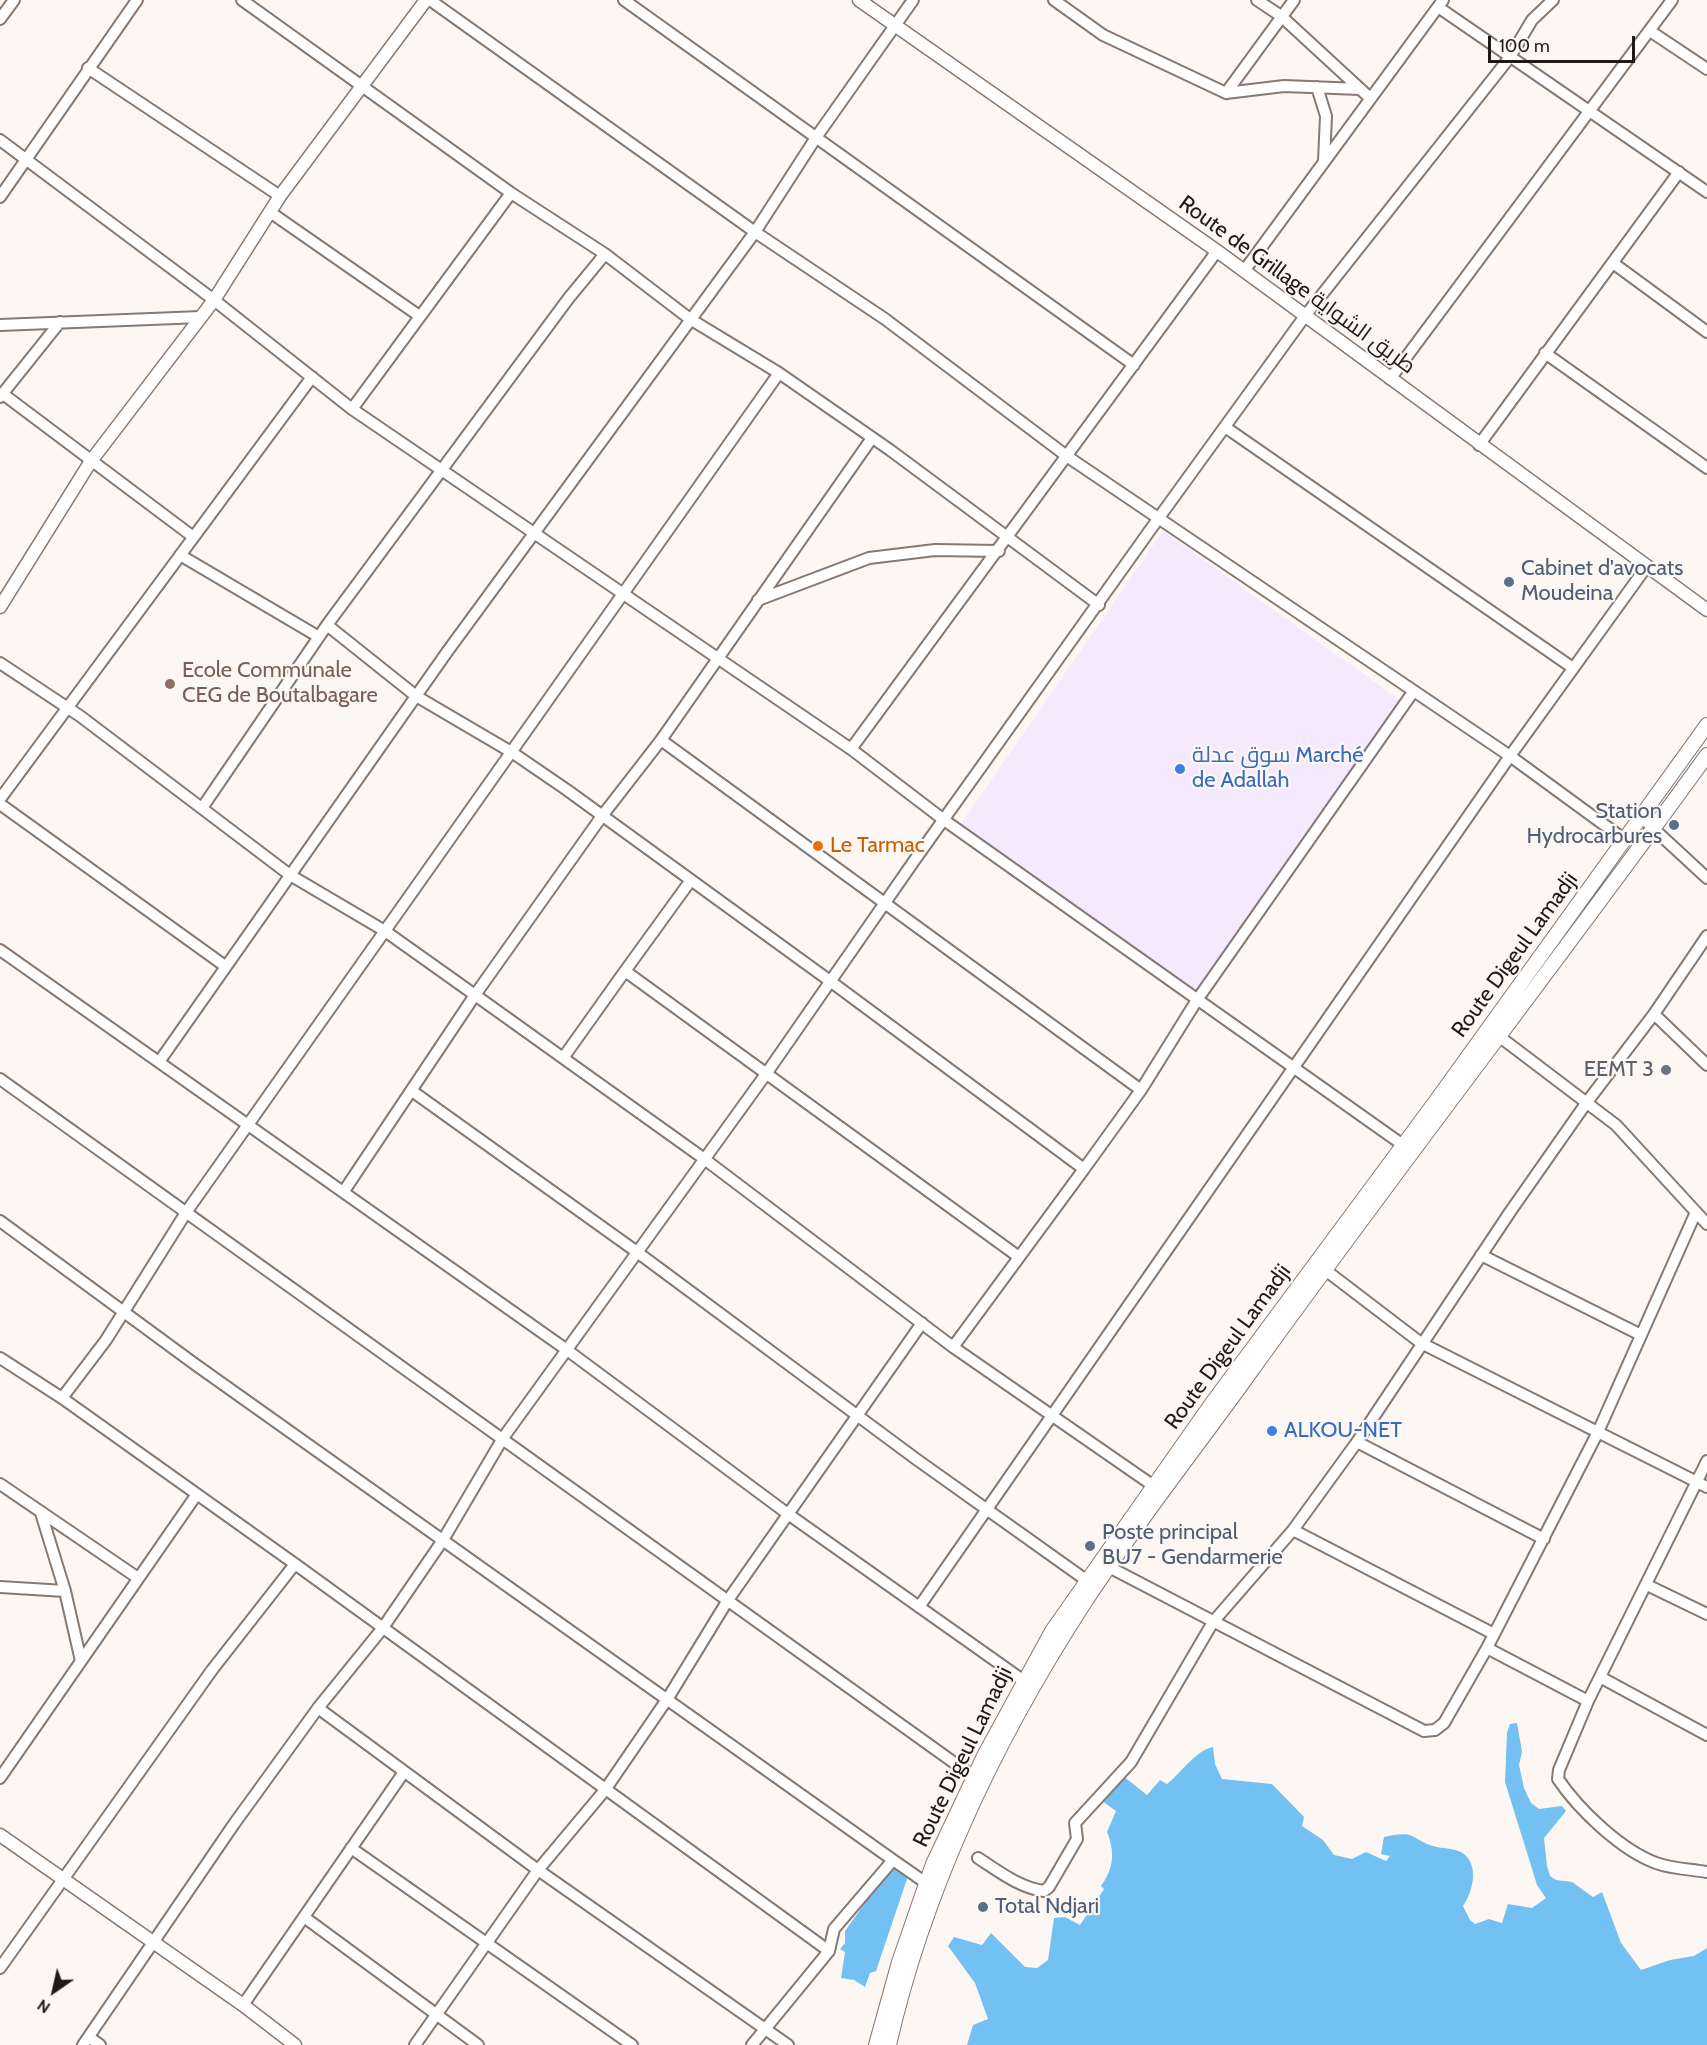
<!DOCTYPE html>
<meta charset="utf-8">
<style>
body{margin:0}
#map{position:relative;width:1707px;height:2045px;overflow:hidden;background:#fdf7f4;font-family:Cabin,sans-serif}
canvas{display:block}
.north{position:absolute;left:24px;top:1961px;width:60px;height:60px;-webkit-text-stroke:4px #fdf7f4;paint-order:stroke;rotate:214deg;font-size:16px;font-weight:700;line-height:24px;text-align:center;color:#1f1a18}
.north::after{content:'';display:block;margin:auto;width:21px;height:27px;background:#1f1a18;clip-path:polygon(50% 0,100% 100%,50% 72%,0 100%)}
.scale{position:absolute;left:1488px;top:36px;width:147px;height:27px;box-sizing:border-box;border:3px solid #1f1a18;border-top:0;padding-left:8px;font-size:18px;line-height:21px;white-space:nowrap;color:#1f1a18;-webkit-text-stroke:4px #fdf7f4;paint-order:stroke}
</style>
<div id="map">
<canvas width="1707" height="2045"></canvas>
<div class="north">N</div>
<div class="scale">100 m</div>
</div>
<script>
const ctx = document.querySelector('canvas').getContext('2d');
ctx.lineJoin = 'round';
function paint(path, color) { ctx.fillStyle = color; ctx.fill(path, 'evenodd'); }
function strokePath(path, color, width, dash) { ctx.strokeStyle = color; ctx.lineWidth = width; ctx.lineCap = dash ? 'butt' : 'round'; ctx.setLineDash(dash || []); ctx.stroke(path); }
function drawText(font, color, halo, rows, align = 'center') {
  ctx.font = font + ' Cabin,Cairo,sans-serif'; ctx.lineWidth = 4.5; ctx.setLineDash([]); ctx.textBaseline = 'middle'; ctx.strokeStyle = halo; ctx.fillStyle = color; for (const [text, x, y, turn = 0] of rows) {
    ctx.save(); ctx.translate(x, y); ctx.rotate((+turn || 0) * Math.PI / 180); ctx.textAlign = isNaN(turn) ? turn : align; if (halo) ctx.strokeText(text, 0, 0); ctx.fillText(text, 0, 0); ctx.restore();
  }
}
const commercial = new Path2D(`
 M 1163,531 L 1407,705 L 1201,995 L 959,827 Z`);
const water = new Path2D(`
 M 1517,1723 L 1522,1752 L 1519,1765 L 1524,1788 L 1531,1803 L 1539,1809 L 1562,1806 L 1566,1811 L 1544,1838 L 1547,1866 L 1550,1876 L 1556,1880 L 1572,1882 L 1593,1897 L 1602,1892 L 1621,1943 L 1641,1970 L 1670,1960 L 1694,1956 L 1707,1948 L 1707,2045 L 967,2045 L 973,2025 L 988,2019 L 975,1983 L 948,1946 L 954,1937 L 982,1945 L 991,1933 L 1025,1967 L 1037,1968 L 1048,1960 L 1054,1918 L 1065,1917 L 1080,1925 L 1104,1889 L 1101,1886 C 1114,1868 1115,1852 1107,1832 L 1116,1811 L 1102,1801 L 1104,1794 L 1113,1790 L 1123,1776 L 1147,1795 L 1160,1780 L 1167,1784 C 1181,1773 1196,1750 1213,1747 L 1215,1764 L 1222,1779 L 1272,1784 L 1304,1817 L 1302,1826 L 1323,1840 L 1334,1855 L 1352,1859 L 1366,1852 L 1386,1861 L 1390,1856 L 1381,1854 L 1384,1837 C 1419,1829 1409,1840 1437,1847 C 1446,1849 1456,1848 1464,1854 C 1479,1866 1473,1892 1463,1906 L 1470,1920 L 1475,1924 L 1489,1919 L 1502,1923 L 1508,1904 L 1532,1908 L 1546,1898 L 1537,1885 L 1505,1782 L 1507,1733 L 1510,1724 Z
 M 892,1865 L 908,1876 L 876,1971 L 870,1973 L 865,1987 L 854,1980 L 841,1978 L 845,1952 L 840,1949 L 845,1943 L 845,1931 Z`);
const minor = new Path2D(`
 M 242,0 L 511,193 L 605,254 L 690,319 L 779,373 L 890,450 L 1099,605
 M 430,0 L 755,232 L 885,319 L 1068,457 L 1510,756 L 1625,840
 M 624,0 L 1134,365
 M 1054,0 L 1103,35 L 1226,93 L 1294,0
 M 1257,0 L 1281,16 L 1370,98
 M 1438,7 L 1707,192
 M 0,19 L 14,0
 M 1650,31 L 1707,69
 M 88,68 L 280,196
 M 1317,87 L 1326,116 L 1324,161
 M 1226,93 L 1284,86 L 1360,89
 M 0,140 L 214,300 L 352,409 L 851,749 L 944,820 L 1403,1145
 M 0,197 L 137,0
 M 270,212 L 418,315
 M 1613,263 L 1707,332
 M 1244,271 L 1443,0
 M 0,325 L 201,317
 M 1545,353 L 1707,468
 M 1390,379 L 1672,0
 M 3,394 L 192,536
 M 0,397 L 60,322
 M 352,409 L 511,193
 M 1225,427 L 1573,668
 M 1479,445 L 1679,172
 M 180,555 L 319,637
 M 758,600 L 869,558 L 935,550 L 999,551
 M 327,625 L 416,696 L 513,753 L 567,790 L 830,981 L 1084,1169 L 953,1347
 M 0,663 L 80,716 L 290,875 L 385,931 L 475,995 L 703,1158 L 953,1347 L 1158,1489
 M 661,740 L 1141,1090
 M 851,749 L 1217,251
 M 0,799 L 312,377
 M 0,804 L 225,966
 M 202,808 L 327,625 L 568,299 L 605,254
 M 1642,818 L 1707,878
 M 0,950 L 567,1350 L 788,1514 L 1024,1681
 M 625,971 L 691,880
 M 1654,1014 L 1707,1065
 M 1500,1037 L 1616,1125 L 1707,1224
 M 563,1058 L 625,971 L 1019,1257
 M 159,1062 L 447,652 L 755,232 L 817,136 L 913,0
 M 0,1079 L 974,1777
 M 412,1091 L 637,1252 L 916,1459 L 1086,1580
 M 1084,1169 L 1141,1090 L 1197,1000 L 1413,692
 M 344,1191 L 475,995 L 602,816 L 661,740 L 872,438
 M 0,1221 L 196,1365 L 893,1860
 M 1481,1255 L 1641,1335
 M 1324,1269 L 1421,1343 L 1707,1487
 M 0,1358 L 62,1398 L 295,1564 L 829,1951
 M 62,1398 L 106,1340 L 187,1211 L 779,373
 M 1357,1442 L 1544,1539
 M 1707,1461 L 1588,1701 L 1559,1770 L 1558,1779 C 1579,1810 1621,1850 1656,1863 C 1672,1869 1690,1869 1707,1872
 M 0,1484 L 138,1578
 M 41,1513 L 65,1591 L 81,1661
 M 1293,1530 L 1494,1634
 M 1109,1567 L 1424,1731 L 1435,1730 L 1444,1723 L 1487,1648 L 1598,1432 L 1696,1212
 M 1647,1585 L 1707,1614
 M 0,1587 L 65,1591
 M 919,1607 L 1510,756 L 1647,566
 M 1487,1648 L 1588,1701
 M 1600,1677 L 1707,1735
 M 318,1708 L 538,1870 L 788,2045
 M 0,1778 L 197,1494
 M 351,1848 L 632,2045
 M 978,1858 C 998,1871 1020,1888 1044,1891 L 1049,1887 L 1077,1839 L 1075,1823 L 1131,1762 L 1213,1622 L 1293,1530 L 1357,1442 L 1510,1212 L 1587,1102 L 1654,1014 L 1707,936
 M 304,1917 L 478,2045
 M 0,1968 L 212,1670 L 295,1564
 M 243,2005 L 404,1772
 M 89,2037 L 100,2045
 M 83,2045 L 234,1824 L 318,1708 L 382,1629 L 443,1540 L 503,1438 L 766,1074 L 914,861 L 1158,519 L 1305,316 L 1510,57 L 1532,20 L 1553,0
 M 415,2045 L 538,1870 L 605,1790 L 668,1698 L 728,1600 L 922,1323
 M 752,2045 L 829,1951 L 834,1929 L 893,1860 L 926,1883`);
const tertiary = new Path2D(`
 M 859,0 L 1217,251 L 1707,610
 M 0,607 L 91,461 L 214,300 L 280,196 L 426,0
 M 0,1835 L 243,2005 L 295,2045`);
const secondary = new Path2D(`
 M 876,2045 L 899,1962 L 933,1864 L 985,1754 L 1052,1631 L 1210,1406 L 1436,1101 L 1707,725
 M 889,2045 C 925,1888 998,1736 1085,1602 C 1137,1522 1197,1447 1252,1370 C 1401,1163 1558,961 1707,755`);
const markers = [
 [1509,582,6,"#5c6f8a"],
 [170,684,6,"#8d6e63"],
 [1180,769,6,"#3f7fe0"],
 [1674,825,6,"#5c6f8a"],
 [818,846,6,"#e8710a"],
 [1666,1070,6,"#6b7280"],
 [1272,1431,6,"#3f7fe0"],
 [1090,1546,6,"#5c6f8a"],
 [983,1907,6,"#5c6f8a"]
];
const streetNames = [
 ["Route de Grillage طريق الشواية",1297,285,36],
 ["Route Digeul Lamadji",1515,955,-54],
 ["Route Digeul Lamadji",1228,1347,-54],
 ["Route Digeul Lamadji",963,1757,-64]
];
const serviceNames = [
 ["Cabinet d'avocats",1521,569],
 ["Moudeina",1521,594],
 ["Station",1662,812,"right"],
 ["Hydrocarbures",1662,837,"right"],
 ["Poste principal",1102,1533],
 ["BU7 - Gendarmerie",1102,1558],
 ["Total Ndjari",995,1907]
];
const educationNames = [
 ["Ecole Communale",182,671],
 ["CEG de Boutalbagare",182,696]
];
const shopNames = [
 ["سوق عدلة Marché",1192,756],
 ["de Adallah",1192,781],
 ["ALKOU-NET",1284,1431]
];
const foodNames = [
 ["Le Tarmac",830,846]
];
const worshipNames = [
 ["EEMT 3",1654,1070]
];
paint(commercial, '#f5e9fe');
paint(water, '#73c0f2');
strokePath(minor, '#867973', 14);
strokePath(tertiary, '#867973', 15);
strokePath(secondary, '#867973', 16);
strokePath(minor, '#fff', 10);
strokePath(tertiary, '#fff', 12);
strokePath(secondary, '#fff', 14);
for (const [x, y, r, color] of markers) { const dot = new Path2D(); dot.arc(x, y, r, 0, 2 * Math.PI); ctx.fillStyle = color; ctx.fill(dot); strokePath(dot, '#fdf7f4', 2); }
drawText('22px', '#1f1a18', '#fdf7f4', streetNames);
drawText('22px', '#4e5e75', '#fdf7f4', serviceNames, 'left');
drawText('22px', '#785e54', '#fdf7f4', educationNames, 'left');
drawText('22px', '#366cbe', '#fdf7f4', shopNames, 'left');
drawText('22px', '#c56008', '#fdf7f4', foodNames, 'left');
drawText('22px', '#5b616d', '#fdf7f4', worshipNames, 'right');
</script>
